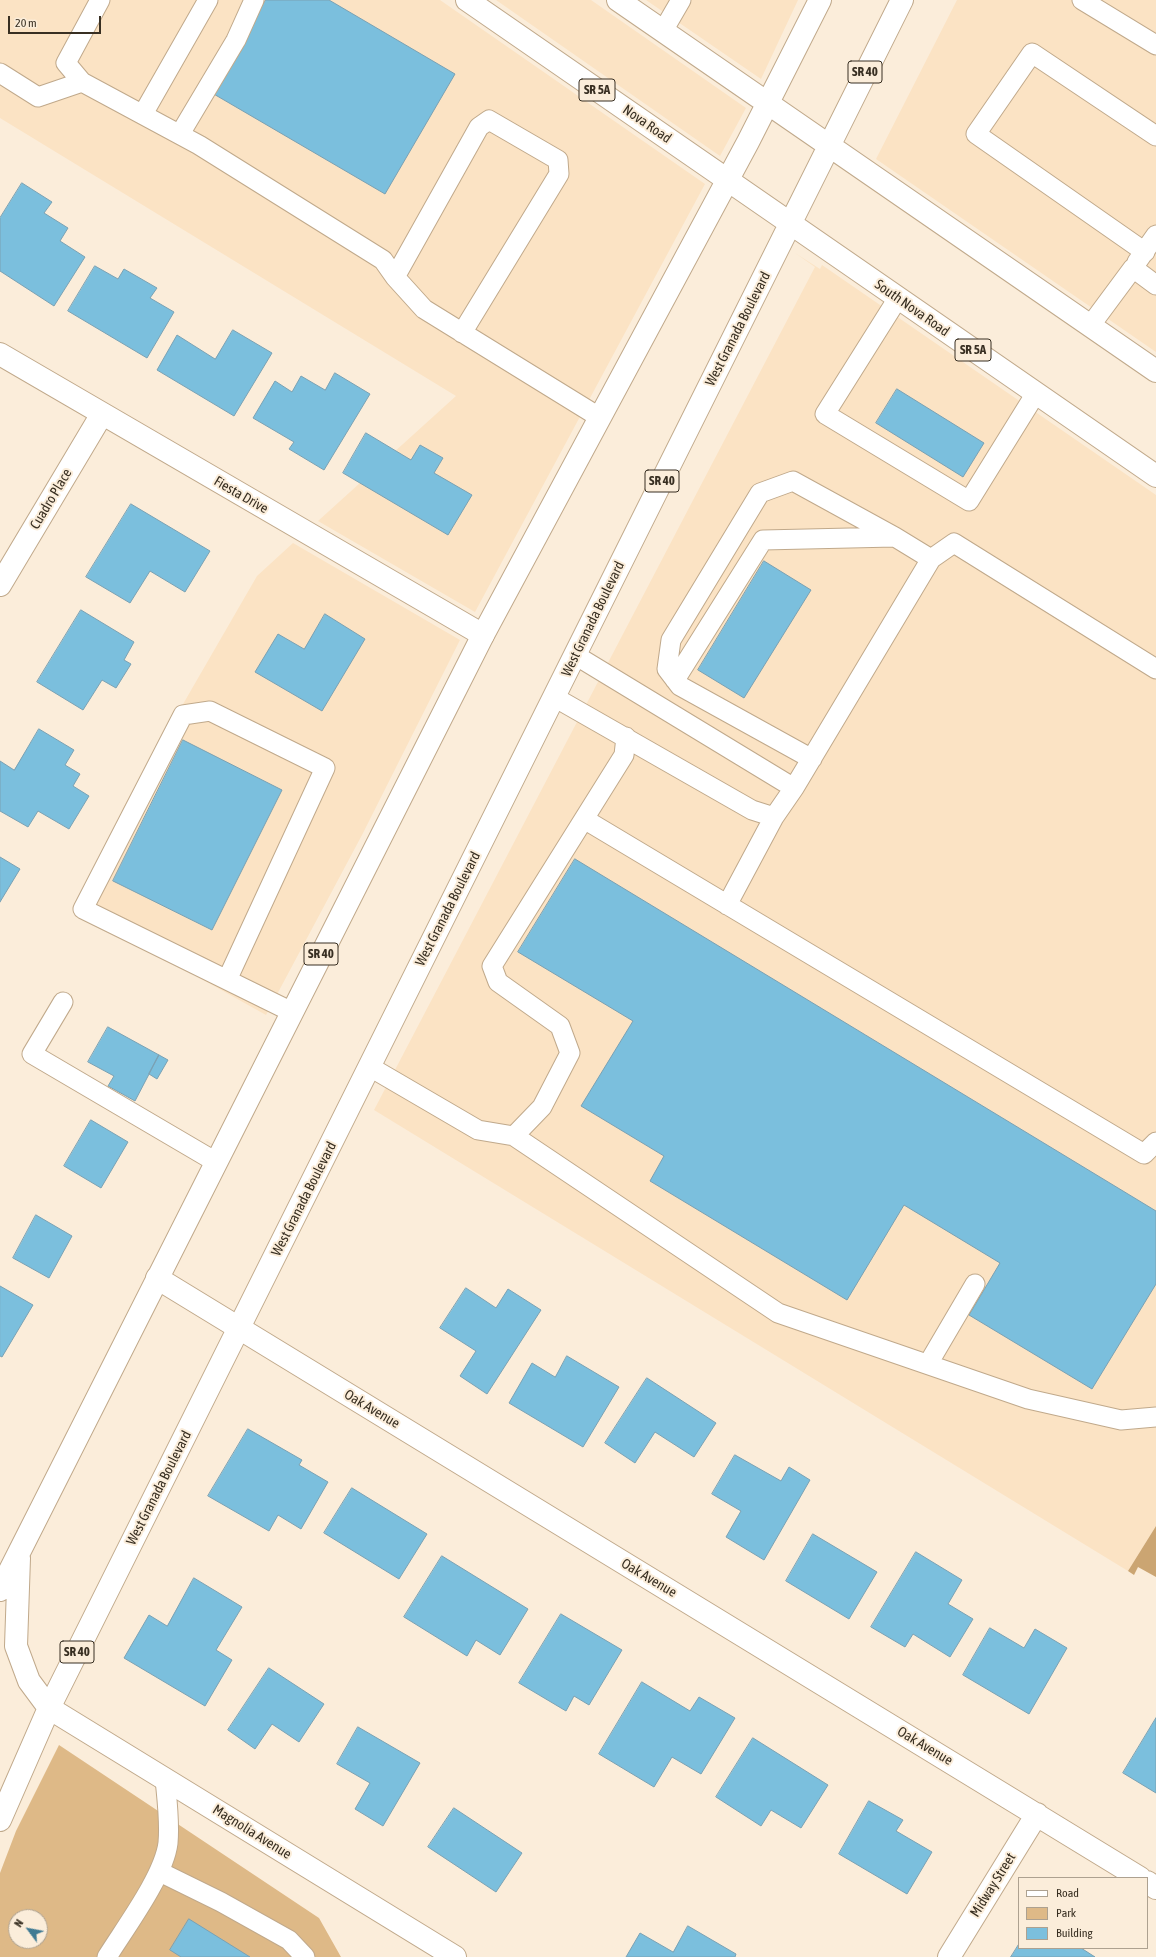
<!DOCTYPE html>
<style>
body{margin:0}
#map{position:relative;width:1156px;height:1957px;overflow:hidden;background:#fbedda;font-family:"Asap Condensed",sans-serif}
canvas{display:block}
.legend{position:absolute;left:1018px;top:1877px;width:130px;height:72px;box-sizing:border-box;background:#fbedda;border:1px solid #ada190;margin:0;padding:5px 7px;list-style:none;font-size:12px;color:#382f22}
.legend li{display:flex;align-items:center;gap:8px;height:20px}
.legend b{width:20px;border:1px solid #ada190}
.north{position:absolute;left:8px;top:1909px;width:40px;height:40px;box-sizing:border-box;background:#fbedda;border:1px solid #ada190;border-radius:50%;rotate:302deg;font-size:11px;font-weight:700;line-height:16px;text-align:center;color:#382f22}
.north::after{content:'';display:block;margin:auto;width:14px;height:18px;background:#3f7a93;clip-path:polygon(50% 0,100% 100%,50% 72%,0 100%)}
.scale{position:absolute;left:8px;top:16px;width:93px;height:18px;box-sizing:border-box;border:2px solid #382f22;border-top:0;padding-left:5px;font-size:12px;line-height:14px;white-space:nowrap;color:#382f22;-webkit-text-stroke:3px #fbedda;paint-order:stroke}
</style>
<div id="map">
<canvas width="1156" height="1957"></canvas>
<ul class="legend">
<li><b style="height:5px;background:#fff"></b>Road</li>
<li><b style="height:11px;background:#deb987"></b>Park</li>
<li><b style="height:11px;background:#7bbfdd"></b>Building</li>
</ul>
<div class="north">N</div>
<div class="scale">20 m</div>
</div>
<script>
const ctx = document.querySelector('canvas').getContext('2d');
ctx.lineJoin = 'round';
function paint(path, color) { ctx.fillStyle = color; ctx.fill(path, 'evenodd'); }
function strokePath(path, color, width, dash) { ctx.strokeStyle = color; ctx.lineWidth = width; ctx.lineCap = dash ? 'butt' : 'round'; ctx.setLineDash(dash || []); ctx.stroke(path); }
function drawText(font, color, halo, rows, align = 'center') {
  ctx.font = font + ' "Asap Condensed",sans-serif'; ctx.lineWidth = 4; ctx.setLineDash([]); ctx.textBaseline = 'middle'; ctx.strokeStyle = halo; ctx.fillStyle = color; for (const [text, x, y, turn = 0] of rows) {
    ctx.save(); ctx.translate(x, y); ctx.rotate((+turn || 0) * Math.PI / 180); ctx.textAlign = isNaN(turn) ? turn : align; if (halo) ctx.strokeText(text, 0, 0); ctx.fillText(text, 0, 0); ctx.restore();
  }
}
const built = new Path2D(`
 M 0,0 L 440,0 L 705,184 L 475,612 L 318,521 L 456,396 L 0,118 Z
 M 496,0 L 591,0 L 746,108 L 720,156 Z
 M 646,0 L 798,0 L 761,79 Z
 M 957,0 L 1156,0 L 1156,352 L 876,159 Z
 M 795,253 L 820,269 L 822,265 L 1156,495 L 1156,1526 L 1128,1571 L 374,1110 L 815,267 Z
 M 293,543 L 460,640 L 362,835 L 266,1015 L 80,911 L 123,808 L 257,576 Z`);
const green = new Path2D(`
 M 59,1745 L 319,1918 L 341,1957 L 0,1957 L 0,1873 L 16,1831 ZM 16,1917 L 40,1917 L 40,1941 L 16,1941 Z`);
const forest = new Path2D(`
 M 1156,1526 L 1156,1577 L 1138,1567 L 1134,1575 L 1128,1571 Z`);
const building = new Path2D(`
 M 266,0 L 329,0 L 455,74 L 385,194 L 212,93 Z
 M 22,183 L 52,202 L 44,213 L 68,228 L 60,241 L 85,257 L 54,306 L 0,271 L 0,218 Z
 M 95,266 L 118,279 L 124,269 L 157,288 L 150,298 L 174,312 L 147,358 L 68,311 Z
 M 233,330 L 272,353 L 234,416 L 157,370 L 177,335 L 215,359 Z
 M 335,373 L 370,394 L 324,470 L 289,449 L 294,442 L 253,418 L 275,381 L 292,392 L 301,376 L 325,390 Z
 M 897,389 L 984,443 L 963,477 L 876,423 Z
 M 366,433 L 411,460 L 420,445 L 443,458 L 434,473 L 472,495 L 448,535 L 343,473 Z
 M 131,504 L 210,551 L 185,592 L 150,571 L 130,603 L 86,577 Z
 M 764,561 L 811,590 L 744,698 L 698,670 Z
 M 81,610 L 134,642 L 124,660 L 131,664 L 116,688 L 102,680 L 83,710 L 37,682 Z
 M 325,614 L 365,639 L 322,711 L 255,672 L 278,634 L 304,649 Z
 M 39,729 L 74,750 L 65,765 L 80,774 L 73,786 L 89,796 L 69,829 L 38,811 L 28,827 L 0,811 L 0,761 L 14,770 Z
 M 183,740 L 282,790 L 212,930 L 113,881 Z
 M 0,857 L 20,869 L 0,902 Z
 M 575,859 L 1156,1211 L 1156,1284 L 1092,1389 L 969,1315 L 1000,1263 L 904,1205 L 847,1300 L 650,1181 L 664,1156 L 581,1106 L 633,1021 L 518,952 Z
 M 108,1027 L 159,1055 L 135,1101 L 108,1086 L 114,1076 L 88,1062 Z
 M 159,1055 L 168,1060 L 157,1079 L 149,1074 Z
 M 91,1120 L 128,1142 L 101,1188 L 64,1166 Z
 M 36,1215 L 72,1236 L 49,1278 L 13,1258 Z
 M 0,1286 L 33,1305 L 2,1357 L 0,1356 Z
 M 466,1288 L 496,1308 L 508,1289 L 541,1310 L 487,1394 L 460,1376 L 476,1351 L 440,1328 Z
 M 567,1356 L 619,1387 L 583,1447 L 509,1403 L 532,1363 L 555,1377 Z
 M 647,1378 L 716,1423 L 694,1457 L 655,1432 L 635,1463 L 605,1443 Z
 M 248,1429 L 302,1460 L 299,1465 L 328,1482 L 301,1529 L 278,1515 L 269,1531 L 208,1496 Z
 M 735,1455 L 781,1481 L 789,1467 L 810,1480 L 764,1560 L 726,1537 L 741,1511 L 712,1494 Z
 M 352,1488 L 427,1534 L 399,1579 L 324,1533 Z
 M 813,1534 L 877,1572 L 849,1619 L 786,1581 Z
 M 916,1552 L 962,1580 L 948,1604 L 973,1619 L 950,1657 L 913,1634 L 905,1647 L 871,1627 Z
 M 442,1556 L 528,1609 L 500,1655 L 476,1640 L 467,1656 L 404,1617 Z
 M 194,1578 L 242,1607 L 216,1650 L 232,1660 L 205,1706 L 124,1658 L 149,1615 L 167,1626 Z
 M 561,1614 L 622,1650 L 589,1705 L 574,1696 L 566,1711 L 519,1683 Z
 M 990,1628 L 1024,1648 L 1035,1629 L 1067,1648 L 1029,1714 L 963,1675 Z
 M 269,1668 L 324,1704 L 299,1742 L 272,1724 L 255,1749 L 228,1730 Z
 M 642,1682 L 690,1711 L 699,1697 L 735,1718 L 701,1774 L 672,1757 L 654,1787 L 599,1754 Z
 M 1156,1718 L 1156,1793 L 1123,1773 Z
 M 358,1727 L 420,1763 L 383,1826 L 355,1809 L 370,1783 L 337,1764 Z
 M 753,1738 L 828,1785 L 801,1828 L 771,1810 L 761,1826 L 716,1797 Z
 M 869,1801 L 903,1820 L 896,1831 L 932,1852 L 907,1894 L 839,1854 Z
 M 454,1808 L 522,1853 L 496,1892 L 428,1847 Z
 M 189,1919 L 250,1957 L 181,1957 L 170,1950 Z
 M 688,1926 L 736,1954 L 735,1957 L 626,1957 L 640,1933 L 673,1952 Z
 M 1019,1944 L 1019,1948 L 1081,1948 L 1095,1957 L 1011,1957 Z`);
const service = new Path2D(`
 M 100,0 L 66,63 L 82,82 L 199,145 L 383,260 L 395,277 L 424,309 L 599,417
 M 1082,0 L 1156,45
 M 663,31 L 681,0
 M 0,73 L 38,97 L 82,82
 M 143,114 L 208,0
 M 180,134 L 236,40 L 254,0
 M 1145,252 L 976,134 L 1032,53 L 1156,136
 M 1137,262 L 1156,235
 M 395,277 L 479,127 L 489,120 L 558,160 L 559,174 L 462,333
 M 898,298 L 825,414 L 969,501 L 1036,393
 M 1090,326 L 1133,268 L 1156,285
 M 931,559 L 954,543 L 1156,669
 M 575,655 L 794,788
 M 675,680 L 763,540 L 894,537
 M 554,697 L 752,810 L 774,817 L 794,788 L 931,559 L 895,537 L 793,481 L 760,493 L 671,640 L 667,669 L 680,686 L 812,759
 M 584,819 L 1144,1154 L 1156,1142
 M 727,905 L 774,817
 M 227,980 L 325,768 L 210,711 L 183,715 L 83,909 L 292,1012
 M 63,1002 L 32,1054 L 216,1162
 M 370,1067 L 478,1130 L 514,1136 L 542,1107 L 570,1053 L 560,1026 L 498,982 L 492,966 L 624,755 L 626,737
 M 514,1136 L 778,1313 L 1028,1399 L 1121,1420 L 1156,1417
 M 928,1364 L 975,1284
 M 160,1872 L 221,1902 L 289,1940 L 305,1957
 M 107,1957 C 125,1928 164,1876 168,1843 C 170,1822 167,1800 165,1779`);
const minor = new Path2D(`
 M 0,354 L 483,635
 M 0,585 L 102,414
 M 157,1278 L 1140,1878
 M 49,1708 L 455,1957
 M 1147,1882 L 1156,1888
 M 949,1957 L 1037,1814`);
const primary = new Path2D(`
 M 467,0 L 1156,476
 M 618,0 L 1156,371
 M 19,1558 L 16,1646 L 29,1681 L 49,1708
 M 0,1590 L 483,635 L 748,142 L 820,0
 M 0,1820 L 49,1708 L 902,0`);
const shields = [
 [865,72,34],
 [597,90,36],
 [973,350,36],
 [662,481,34],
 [321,954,34],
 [77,1652,34]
];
const shieldNames = [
 ["SR 40",865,72],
 ["SR 5A",597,90],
 ["SR 5A",973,350],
 ["SR 40",662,481],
 ["SR 40",321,954],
 ["SR 40",77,1652]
];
const streetNames = [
 ["Nova Road",647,124,35],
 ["South Nova Road",912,308,35],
 ["West Granada Boulevard",738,329,-63],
 ["Fiesta Drive",241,495,30],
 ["Cuadro Place",51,499,-59],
 ["West Granada Boulevard",593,619,-64],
 ["West Granada Boulevard",448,909,-63],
 ["West Granada Boulevard",304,1199,-63],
 ["Oak Avenue",372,1409,31],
 ["West Granada Boulevard",159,1488,-63],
 ["Oak Avenue",649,1578,31],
 ["Oak Avenue",925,1746,31],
 ["Magnolia Avenue",252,1832,32],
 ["Midway Street",993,1885,-58]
];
paint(built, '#fbe3c4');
paint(green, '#deb987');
paint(forest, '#cba572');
paint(building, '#7bbfdd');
strokePath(building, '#7aa1b3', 1);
strokePath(service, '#c0a98b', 21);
strokePath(minor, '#c0a98b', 24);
strokePath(primary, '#c0a98b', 24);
strokePath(service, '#fff', 19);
strokePath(minor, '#fff', 22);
strokePath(primary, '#fff', 22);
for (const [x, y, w] of shields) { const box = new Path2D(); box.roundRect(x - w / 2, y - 11, w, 22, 3); ctx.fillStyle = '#fbedda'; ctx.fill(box); strokePath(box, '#382f22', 1); }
drawText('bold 13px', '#382f22', null, shieldNames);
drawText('14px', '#382f22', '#fbedda', streetNames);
</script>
